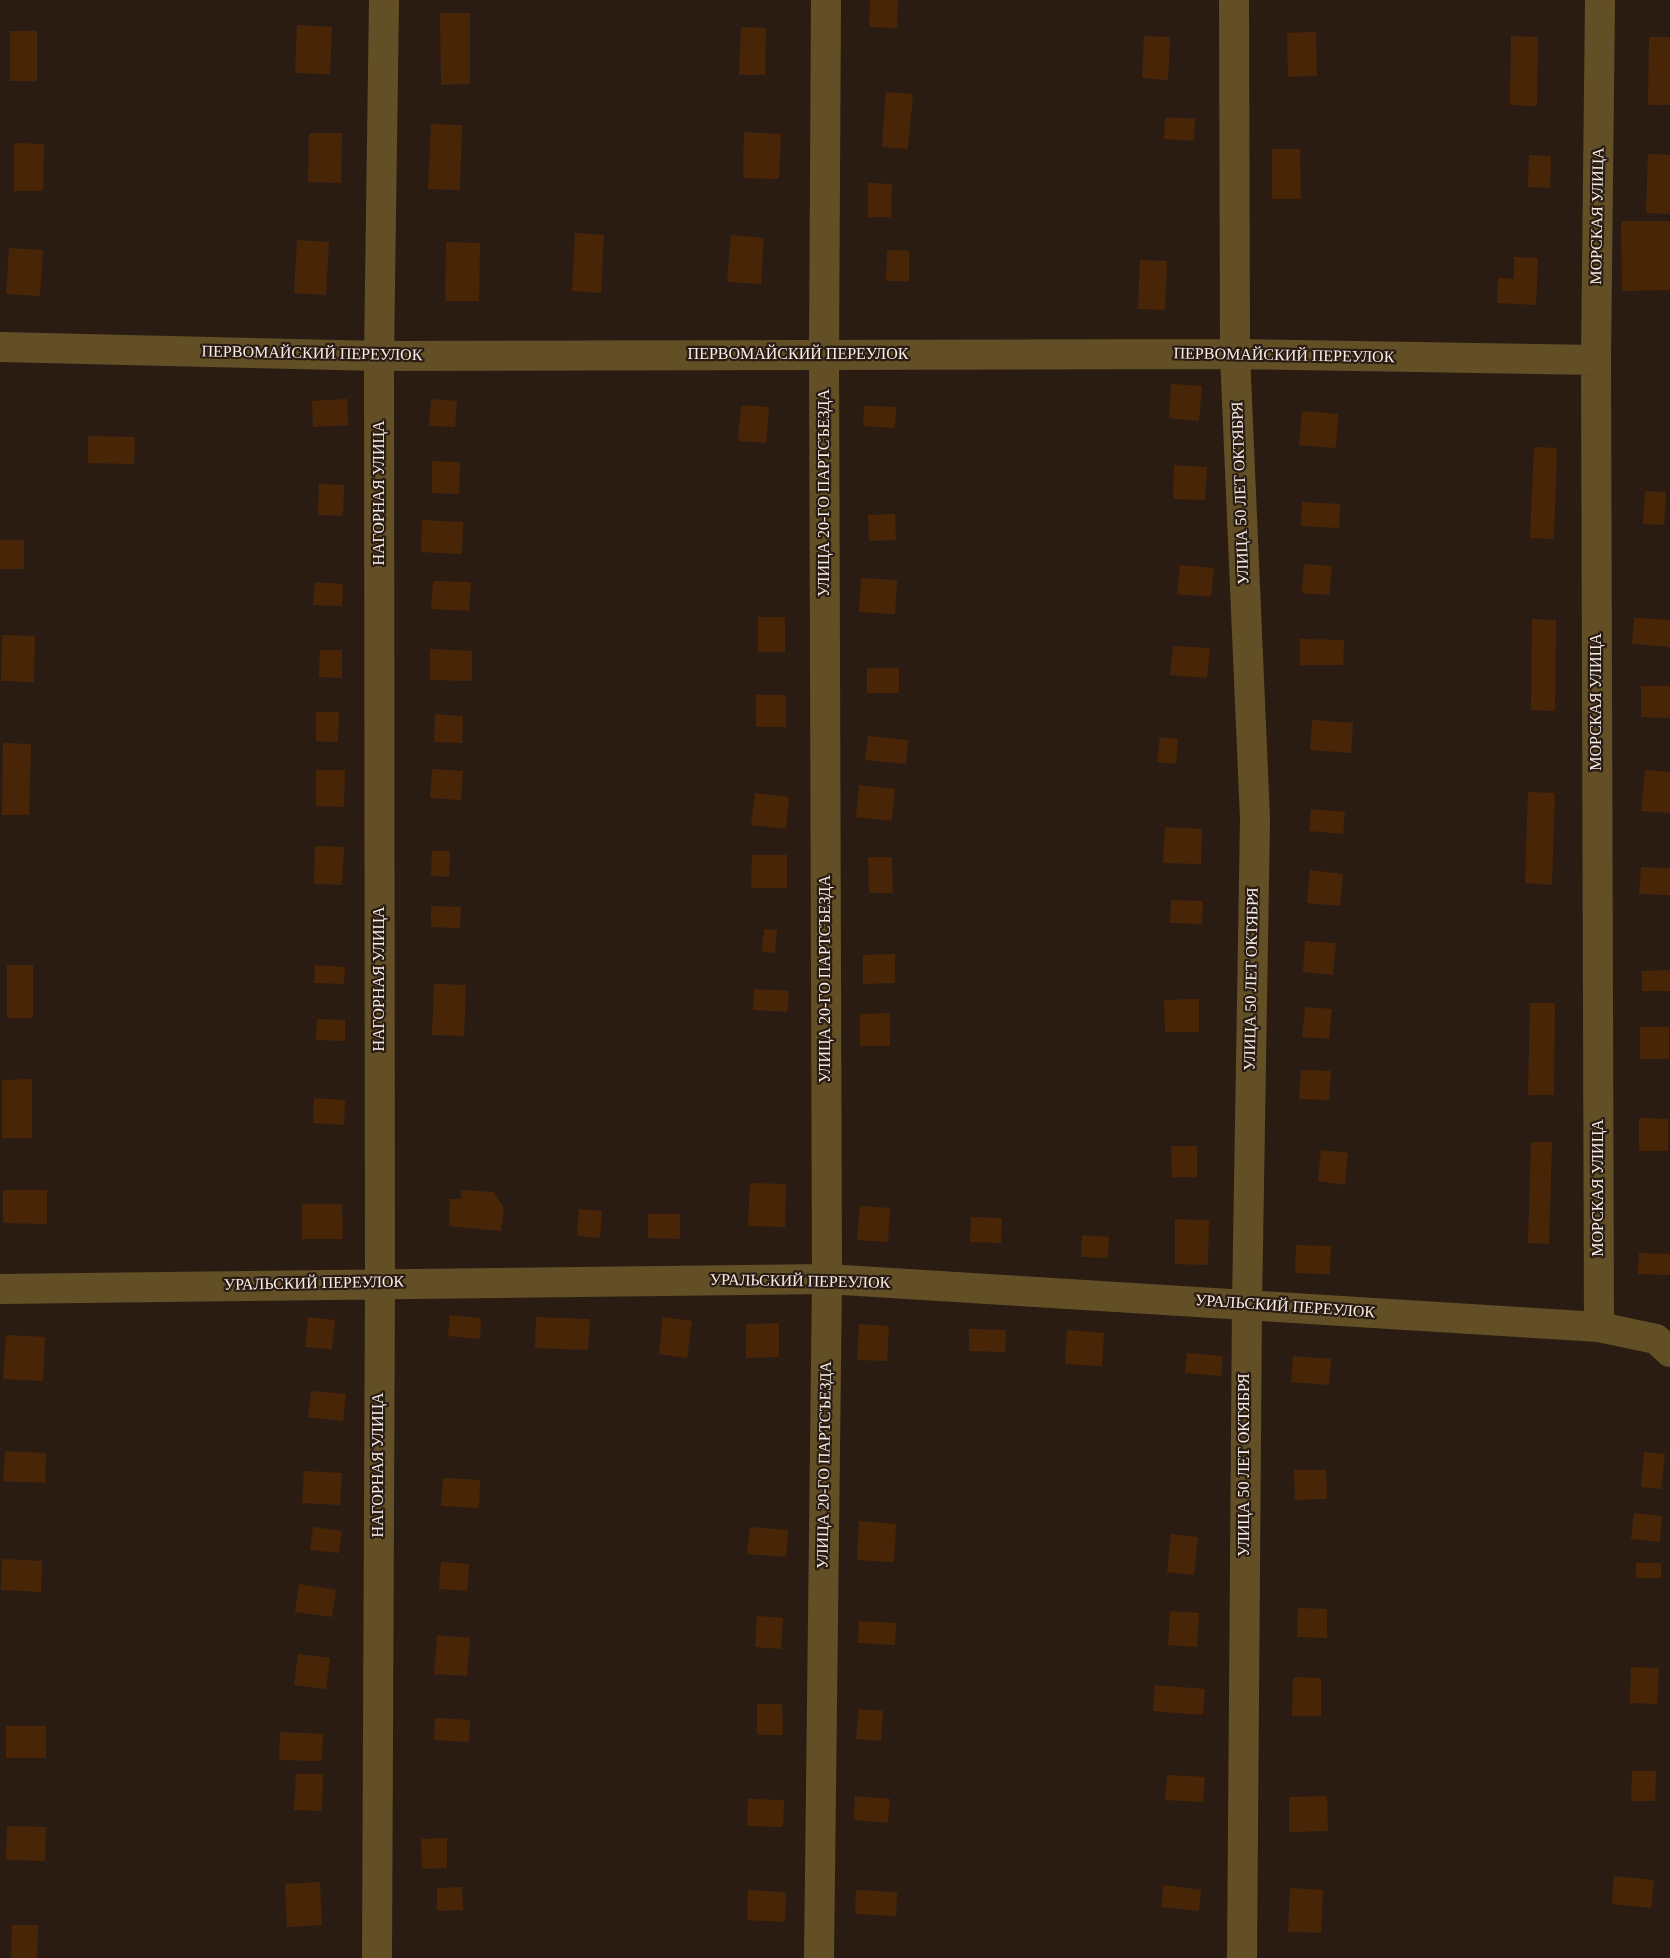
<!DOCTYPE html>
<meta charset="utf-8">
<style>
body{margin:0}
canvas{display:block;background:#2a1c13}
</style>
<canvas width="1670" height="1958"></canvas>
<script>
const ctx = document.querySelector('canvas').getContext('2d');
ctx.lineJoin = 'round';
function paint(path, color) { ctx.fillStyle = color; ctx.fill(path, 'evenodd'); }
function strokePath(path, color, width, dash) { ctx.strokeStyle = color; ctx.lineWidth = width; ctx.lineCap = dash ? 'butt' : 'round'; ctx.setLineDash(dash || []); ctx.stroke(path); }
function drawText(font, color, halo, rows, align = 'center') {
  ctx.font = font + ' "Times New Roman",serif'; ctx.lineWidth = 4.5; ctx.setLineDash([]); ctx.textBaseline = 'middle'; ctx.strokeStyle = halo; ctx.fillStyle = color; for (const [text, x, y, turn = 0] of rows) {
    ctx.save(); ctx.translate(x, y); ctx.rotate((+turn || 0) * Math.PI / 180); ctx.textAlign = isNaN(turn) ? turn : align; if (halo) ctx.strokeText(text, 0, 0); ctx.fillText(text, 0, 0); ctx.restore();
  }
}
const building = new Path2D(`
 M 870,0 L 898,0 L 897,28 L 869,27 Z
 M 440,13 L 470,13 L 470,84 L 441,85 Z
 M 297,25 L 332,27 L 330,74 L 295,73 Z
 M 741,27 L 766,28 L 765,75 L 739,75 Z
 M 10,31 L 37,31 L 37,81 L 10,81 Z
 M 1316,32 L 1317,76 L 1288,77 L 1287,33 Z
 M 1144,36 L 1170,37 L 1168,80 L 1142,78 Z
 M 1511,36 L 1538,37 L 1537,106 L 1510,105 Z
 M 1649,37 L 1670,37 L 1670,105 L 1648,105 Z
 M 886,92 L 913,94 L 908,149 L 882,147 Z
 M 1165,117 L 1195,119 L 1194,141 L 1164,139 Z
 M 431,124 L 462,125 L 460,190 L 428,189 Z
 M 744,132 L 781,134 L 779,179 L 743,178 Z
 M 309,133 L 342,133 L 341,183 L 308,182 Z
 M 14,143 L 44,144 L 43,191 L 14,191 Z
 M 1272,149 L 1300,149 L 1301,199 L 1272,199 Z
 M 1648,154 L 1670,155 L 1670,214 L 1646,213 Z
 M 1529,155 L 1551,156 L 1550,188 L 1528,187 Z
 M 868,183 L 892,184 L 891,217 L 868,217 Z
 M 1621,221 L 1670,221 L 1670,290 L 1622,291 Z
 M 575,233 L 604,235 L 601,293 L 572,291 Z
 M 731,235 L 764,238 L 761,284 L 727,282 Z
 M 297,240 L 329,242 L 326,295 L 294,293 Z
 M 446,242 L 480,243 L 479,301 L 445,301 Z
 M 9,248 L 43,250 L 40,296 L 6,294 Z
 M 887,250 L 909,251 L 909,281 L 886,281 Z
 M 1514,257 L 1538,258 L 1536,305 L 1497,303 L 1498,278 L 1514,279 Z
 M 1140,260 L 1167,261 L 1165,310 L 1138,309 Z
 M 1171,384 L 1202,386 L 1199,421 L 1169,418 Z
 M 347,399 L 348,425 L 313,427 L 312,401 Z
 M 431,399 L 457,401 L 455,427 L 429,426 Z
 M 741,405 L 769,407 L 766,443 L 738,441 Z
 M 864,406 L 896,407 L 895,428 L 863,426 Z
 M 1302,411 L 1338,414 L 1336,448 L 1299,445 Z
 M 88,436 L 135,437 L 134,464 L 88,463 Z
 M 1534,447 L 1557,448 L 1554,539 L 1530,538 Z
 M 432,461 L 460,462 L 459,494 L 432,493 Z
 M 1174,465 L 1207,467 L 1205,500 L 1173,499 Z
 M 319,484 L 344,485 L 343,516 L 318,515 Z
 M 1645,491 L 1666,492 L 1664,525 L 1643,524 Z
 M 1302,502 L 1340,504 L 1339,528 L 1301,526 Z
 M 895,514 L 896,540 L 869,541 L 868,515 Z
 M 422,520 L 463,522 L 462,554 L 421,552 Z
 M 0,540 L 24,540 L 24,569 L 0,569 Z
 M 1304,564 L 1332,566 L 1329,595 L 1302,593 Z
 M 1180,565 L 1214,568 L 1211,597 L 1177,594 Z
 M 861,578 L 897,580 L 895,614 L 859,612 Z
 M 433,581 L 471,582 L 469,611 L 431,609 Z
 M 315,582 L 343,584 L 342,606 L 313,605 Z
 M 758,617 L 785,617 L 785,652 L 758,652 Z
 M 1634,618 L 1670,620 L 1670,647 L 1632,644 Z
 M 1532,619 L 1556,620 L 1555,711 L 1531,710 Z
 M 2,635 L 35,636 L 34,682 L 1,681 Z
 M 1300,639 L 1344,640 L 1343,665 L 1300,665 Z
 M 1173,646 L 1210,648 L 1207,678 L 1170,675 Z
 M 430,649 L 472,651 L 472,681 L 430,680 Z
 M 320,650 L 342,650 L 342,678 L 319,677 Z
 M 867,668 L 899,668 L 899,693 L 867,693 Z
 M 1641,686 L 1670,686 L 1670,718 L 1641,717 Z
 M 756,695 L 786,695 L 786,727 L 756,727 Z
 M 316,712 L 339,712 L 338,742 L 316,741 Z
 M 435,714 L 463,716 L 462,743 L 434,742 Z
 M 1312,720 L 1353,723 L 1351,753 L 1310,750 Z
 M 868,736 L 908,740 L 906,764 L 865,760 Z
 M 1160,737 L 1178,739 L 1176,764 L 1157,762 Z
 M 3,743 L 31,744 L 29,815 L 2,815 Z
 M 432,769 L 463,771 L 461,800 L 430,798 Z
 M 316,770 L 345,770 L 344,807 L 316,806 Z
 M 1645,770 L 1670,772 L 1670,813 L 1641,811 Z
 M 859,785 L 895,789 L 892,821 L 856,817 Z
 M 1528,792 L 1555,793 L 1552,885 L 1525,883 Z
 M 755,793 L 789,797 L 786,829 L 751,825 Z
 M 1311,809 L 1345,812 L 1343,834 L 1309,831 Z
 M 1165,827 L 1202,829 L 1201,864 L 1163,863 Z
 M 315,846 L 344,847 L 342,885 L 314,884 Z
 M 432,851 L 450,851 L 449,877 L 431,876 Z
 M 752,855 L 787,855 L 787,888 L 751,888 Z
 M 868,857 L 892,857 L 893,893 L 869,893 Z
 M 1641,867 L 1670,868 L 1670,895 L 1639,894 Z
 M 1310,870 L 1343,874 L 1340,906 L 1307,903 Z
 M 1171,900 L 1203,901 L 1202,924 L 1170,923 Z
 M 431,906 L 461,907 L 460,928 L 431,927 Z
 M 764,929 L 777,930 L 775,953 L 762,952 Z
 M 1305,941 L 1336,943 L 1333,975 L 1303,972 Z
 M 895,954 L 895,983 L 863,984 L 863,955 Z
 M 7,965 L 33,965 L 33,1018 L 7,1018 Z
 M 315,965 L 345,967 L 344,984 L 314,983 Z
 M 1670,970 L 1670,991 L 1642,991 L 1642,971 Z
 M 434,984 L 466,985 L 464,1036 L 432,1035 Z
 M 754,989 L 789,991 L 787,1012 L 753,1010 Z
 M 1199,999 L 1199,1032 L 1165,1032 L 1164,1000 Z
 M 1530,1003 L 1555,1003 L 1554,1095 L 1528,1095 Z
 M 1305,1007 L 1332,1009 L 1329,1039 L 1302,1037 Z
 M 890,1013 L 890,1046 L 860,1046 L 860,1014 Z
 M 317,1019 L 345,1020 L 345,1041 L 316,1040 Z
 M 1640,1027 L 1669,1027 L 1669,1059 L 1640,1059 Z
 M 1301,1070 L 1331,1071 L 1329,1100 L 1299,1099 Z
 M 32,1079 L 32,1138 L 2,1138 L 2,1080 Z
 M 314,1098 L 345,1100 L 344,1125 L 313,1123 Z
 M 1639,1118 L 1668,1119 L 1668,1151 L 1639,1151 Z
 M 1531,1142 L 1552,1142 L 1549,1244 L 1528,1243 Z
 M 1171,1146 L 1197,1146 L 1197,1177 L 1172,1177 Z
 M 1321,1150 L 1348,1153 L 1345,1185 L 1318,1181 Z
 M 750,1183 L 786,1184 L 785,1227 L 748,1226 Z
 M 3,1190 L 47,1190 L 47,1224 L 3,1223 Z
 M 461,1190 L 494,1192 L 504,1208 L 501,1231 L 449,1226 L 450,1199 L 461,1199 Z
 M 302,1204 L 342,1204 L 343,1239 L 302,1239 Z
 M 860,1206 L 890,1208 L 888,1242 L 857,1240 Z
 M 579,1209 L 602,1211 L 600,1238 L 577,1236 Z
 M 648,1214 L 680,1214 L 680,1239 L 648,1238 Z
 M 971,1217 L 1002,1218 L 1001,1243 L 970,1242 Z
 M 1175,1219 L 1209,1220 L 1208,1265 L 1175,1264 Z
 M 1082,1235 L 1109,1237 L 1108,1258 L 1081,1257 Z
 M 1296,1245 L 1331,1246 L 1330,1274 L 1295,1273 Z
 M 1639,1253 L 1670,1254 L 1670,1275 L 1638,1274 Z
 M 450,1315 L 481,1318 L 480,1339 L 448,1336 Z
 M 308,1317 L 335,1320 L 332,1349 L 305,1347 Z
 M 536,1317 L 590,1319 L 588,1350 L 535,1348 Z
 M 663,1317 L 692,1321 L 687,1358 L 659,1354 Z
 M 779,1323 L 779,1357 L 746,1358 L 746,1324 Z
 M 859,1324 L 889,1326 L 887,1361 L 857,1360 Z
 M 969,1329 L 1006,1330 L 1005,1352 L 969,1351 Z
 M 1067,1330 L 1104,1333 L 1102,1366 L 1065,1364 Z
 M 6,1335 L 45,1337 L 43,1381 L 3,1379 Z
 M 1187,1353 L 1223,1356 L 1221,1376 L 1185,1373 Z
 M 1293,1356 L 1331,1359 L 1329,1385 L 1291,1382 Z
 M 311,1391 L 346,1394 L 343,1421 L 308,1417 Z
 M 5,1451 L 46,1453 L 45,1483 L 3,1481 Z
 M 1644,1452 L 1665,1454 L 1661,1489 L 1641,1487 Z
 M 1294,1470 L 1326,1470 L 1327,1499 L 1295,1500 Z
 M 304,1471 L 342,1473 L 340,1505 L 302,1503 Z
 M 443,1478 L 480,1480 L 479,1508 L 441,1506 Z
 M 1634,1513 L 1662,1516 L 1660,1542 L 1631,1539 Z
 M 859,1521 L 896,1524 L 894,1562 L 857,1560 Z
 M 313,1527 L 342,1531 L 339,1553 L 310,1550 Z
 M 750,1527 L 788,1530 L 786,1557 L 747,1554 Z
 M 1171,1534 L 1198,1537 L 1194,1575 L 1167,1572 Z
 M 2,1559 L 42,1561 L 41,1592 L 1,1590 Z
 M 441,1562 L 469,1564 L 467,1591 L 439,1589 Z
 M 1636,1563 L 1661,1563 L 1661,1578 L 1636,1578 Z
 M 299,1584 L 336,1590 L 332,1617 L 295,1612 Z
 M 1298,1608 L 1327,1609 L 1327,1638 L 1297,1637 Z
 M 1170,1611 L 1199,1613 L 1197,1647 L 1168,1645 Z
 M 757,1616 L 783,1618 L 781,1649 L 755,1647 Z
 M 859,1621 L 896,1623 L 895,1645 L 858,1643 Z
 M 437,1635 L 470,1638 L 467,1676 L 434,1674 Z
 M 298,1654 L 330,1658 L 326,1689 L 294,1685 Z
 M 1631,1667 L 1659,1668 L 1657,1704 L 1630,1703 Z
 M 1293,1677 L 1321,1678 L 1321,1716 L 1292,1716 Z
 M 1155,1685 L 1205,1689 L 1203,1715 L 1153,1711 Z
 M 757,1704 L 782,1704 L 783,1735 L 757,1735 Z
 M 859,1709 L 883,1711 L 881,1741 L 856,1739 Z
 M 435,1718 L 470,1720 L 469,1742 L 434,1740 Z
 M 6,1726 L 46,1726 L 46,1758 L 6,1758 Z
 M 280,1732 L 323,1734 L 322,1761 L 279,1760 Z
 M 1632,1771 L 1656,1771 L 1655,1801 L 1631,1801 Z
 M 296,1774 L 323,1774 L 322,1811 L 294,1810 Z
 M 1167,1775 L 1205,1777 L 1203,1802 L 1165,1800 Z
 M 855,1796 L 890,1799 L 888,1823 L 854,1820 Z
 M 1327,1796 L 1328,1831 L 1289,1832 L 1289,1797 Z
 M 748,1799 L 784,1800 L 783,1827 L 747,1826 Z
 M 7,1826 L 46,1827 L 45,1861 L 6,1860 Z
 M 447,1838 L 447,1868 L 422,1869 L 421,1839 Z
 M 1614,1876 L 1654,1880 L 1651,1908 L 1612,1904 Z
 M 320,1882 L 322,1925 L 287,1927 L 285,1884 Z
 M 1164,1885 L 1201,1890 L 1199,1911 L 1161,1907 Z
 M 462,1887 L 463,1910 L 437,1911 L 437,1888 Z
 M 1290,1888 L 1323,1890 L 1321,1933 L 1288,1932 Z
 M 748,1890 L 786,1892 L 785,1922 L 747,1920 Z
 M 856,1890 L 897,1892 L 896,1916 L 855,1914 Z
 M 12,1925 L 38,1925 L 37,1958 L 11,1958 Z`);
const minor = new Path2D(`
 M 1234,0 L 1235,354 L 1255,819 L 1247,1305 L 1242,1958
 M 1600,0 L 1596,360 L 1599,1327 L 1656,1339 L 1670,1352
 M 0,347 L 379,356 L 1235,354 L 1596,360
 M 0,1289 L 827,1279 L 1599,1327
 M 377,1958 L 380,1283 L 379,356 L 384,0
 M 819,1958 L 827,1279 L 824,354 L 826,0`);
const streetNames = [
 ["МОРСКАЯ УЛИЦА",1598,216,-89],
 ["ПЕРВОМАЙСКИЙ ПЕРЕУЛОК",312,354,1],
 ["ПЕРВОМАЙСКИЙ ПЕРЕУЛОК",798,355],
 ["ПЕРВОМАЙСКИЙ ПЕРЕУЛОК",1284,356,1],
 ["НАГОРНАЯ УЛИЦА",380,493,-90],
 ["УЛИЦА 20-ГО ПАРТСЪЕЗДА",825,493,-90],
 ["УЛИЦА 50 ЛЕТ ОКТЯБРЯ",1241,493,-92],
 ["МОРСКАЯ УЛИЦА",1597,702,-90],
 ["НАГОРНАЯ УЛИЦА",380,979,-90],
 ["УЛИЦА 20-ГО ПАРТСЪЕЗДА",826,979,-90],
 ["УЛИЦА 50 ЛЕТ ОКТЯБРЯ",1252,979,-89],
 ["МОРСКАЯ УЛИЦА",1599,1188,-90],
 ["УРАЛЬСКИЙ ПЕРЕУЛОК",800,1282,1],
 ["УРАЛЬСКИЙ ПЕРЕУЛОК",314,1284,-1],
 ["УРАЛЬСКИЙ ПЕРЕУЛОК",1285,1307,4],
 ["НАГОРНАЯ УЛИЦА",379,1465,-90],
 ["УЛИЦА 20-ГО ПАРТСЪЕЗДА",825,1465,-89],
 ["УЛИЦА 50 ЛЕТ ОКТЯБРЯ",1245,1465,-90]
];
paint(building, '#492508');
strokePath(minor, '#634f25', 30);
drawText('16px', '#f8eee8', '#2a1c13', streetNames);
</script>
